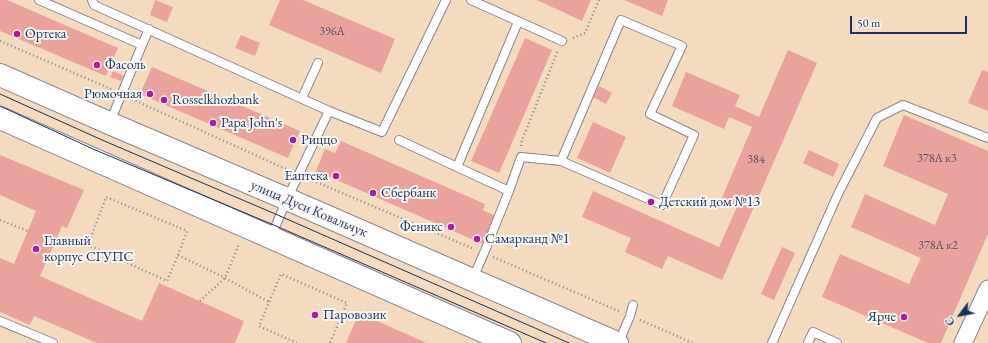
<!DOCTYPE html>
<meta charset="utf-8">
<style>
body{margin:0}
#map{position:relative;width:988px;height:343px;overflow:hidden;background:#f4dbc0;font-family:"EB Garamond",serif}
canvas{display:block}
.north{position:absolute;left:940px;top:295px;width:40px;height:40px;-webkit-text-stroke:3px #f6f6f2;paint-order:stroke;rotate:238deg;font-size:11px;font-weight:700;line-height:16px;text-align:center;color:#1b2f5e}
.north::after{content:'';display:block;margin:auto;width:14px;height:18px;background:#1b2f5e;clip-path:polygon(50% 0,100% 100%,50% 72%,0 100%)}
.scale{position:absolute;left:850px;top:16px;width:117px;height:18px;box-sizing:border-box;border:2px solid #1b2f5e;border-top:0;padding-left:5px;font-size:12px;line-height:14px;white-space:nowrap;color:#1b2f5e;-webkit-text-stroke:3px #f6f6f2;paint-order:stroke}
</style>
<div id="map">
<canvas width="988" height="343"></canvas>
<div class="north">С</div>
<div class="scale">50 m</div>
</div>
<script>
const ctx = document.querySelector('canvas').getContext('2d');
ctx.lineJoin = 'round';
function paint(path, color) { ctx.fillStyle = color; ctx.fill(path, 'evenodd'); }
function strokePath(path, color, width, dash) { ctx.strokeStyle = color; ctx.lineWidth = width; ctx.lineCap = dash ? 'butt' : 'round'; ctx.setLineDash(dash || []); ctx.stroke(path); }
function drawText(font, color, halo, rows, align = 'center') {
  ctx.font = font + ' "EB Garamond",serif'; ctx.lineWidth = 4; ctx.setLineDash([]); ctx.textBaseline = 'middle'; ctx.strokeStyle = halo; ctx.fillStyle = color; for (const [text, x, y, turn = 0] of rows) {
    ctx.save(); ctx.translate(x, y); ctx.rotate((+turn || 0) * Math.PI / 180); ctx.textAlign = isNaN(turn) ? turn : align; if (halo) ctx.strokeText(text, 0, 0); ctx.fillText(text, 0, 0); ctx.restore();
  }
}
const building = new Path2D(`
 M 0,0 L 7,0 L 118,48 L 106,76 L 0,31 Z
 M 155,0 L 173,7 L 167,22 L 150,15 Z
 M 280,0 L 303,0 L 395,39 L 381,73 L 269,25 Z
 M 537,0 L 591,0 L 582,21 Z
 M 624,0 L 668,0 L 662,16 Z
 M 241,35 L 260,43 L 255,56 L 235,48 Z
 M 525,38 L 552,50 L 499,173 L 471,161 Z
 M 788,50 L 817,63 L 722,280 L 668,256 L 662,269 L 625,252 L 631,238 L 582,217 L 593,191 L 719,247 L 737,207 L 721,200 L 752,127 L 729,117 L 724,129 L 672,106 L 686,72 L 740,95 L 735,106 L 759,117 Z
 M 152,67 L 300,131 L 288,158 L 140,94 Z
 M 982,70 L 988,72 L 988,111 L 968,103 Z
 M 113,71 L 124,76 L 121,81 L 110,77 Z
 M 599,86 L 612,93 L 606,104 L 593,97 Z
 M 904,115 L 988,151 L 988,234 L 941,343 L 928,343 L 822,297 L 840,254 L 909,284 L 921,258 L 851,227 L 865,194 L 935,225 L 948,194 L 883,166 Z
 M 593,122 L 626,137 L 610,173 L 577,158 Z
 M 341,141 L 485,204 L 483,210 L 495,216 L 483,244 L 316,171 L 325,149 L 335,153 Z
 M 809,150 L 839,164 L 833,177 L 803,163 Z
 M 0,155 L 84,190 L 67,228 L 62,226 L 40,276 L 142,321 L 159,283 L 244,321 L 235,343 L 97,343 L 34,316 L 30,325 L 0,312 L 0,258 L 14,264 L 36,211 L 0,195 Z
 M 782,247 L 795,253 L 774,300 L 761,294 Z
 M 359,313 L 427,343 L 346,343 Z`);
const path = new Path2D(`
 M 573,38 L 585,33 L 599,0
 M 0,41 L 111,89
 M 132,99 L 288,170
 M 521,146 L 521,143 L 558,50
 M 309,179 L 474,249
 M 0,220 L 28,231
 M 56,239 L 88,245
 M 178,255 L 187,231 L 106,197 L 88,245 L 167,281 L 178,255 L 225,278 L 269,302
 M 493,257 L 621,312
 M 200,301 L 225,278 L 239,244
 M 640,320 L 693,343
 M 297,343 L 259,326 L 281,274 L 347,303 L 330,343`);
const lane = new Path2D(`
 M 39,0 L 142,45 L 149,29
 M 92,0 L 94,5 L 329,111 L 382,132 L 446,0
 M 471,0 L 562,41
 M 302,98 L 318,63
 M 110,122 L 142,45
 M 399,140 L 457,167
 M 509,191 L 521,157 L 561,161 L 621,20 L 682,46 L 650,114 L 694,135 L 662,205 L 561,161
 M 271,237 L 287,199 L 329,111
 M 473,278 L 484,253 L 509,191 L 457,167 L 518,22
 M 0,321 L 53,343
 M 619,342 L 630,316 L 633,305
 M 772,343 L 838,194 L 877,118 L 903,105 L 988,138
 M 808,343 L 813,332 L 837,343`);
const street = new Path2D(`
 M 963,343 L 988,289`);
const primary = new Path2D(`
 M 0,75 L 109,123 L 287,199 L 617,343
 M 0,118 L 510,343`);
const tram = new Path2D(`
 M 0,94 L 102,140 L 280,216 L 569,343
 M 0,106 L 93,149 L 276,226 L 546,343`);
const markers = [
 [17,34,4,"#b5179e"],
 [97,65,4,"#b5179e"],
 [150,94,4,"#b5179e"],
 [164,100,4,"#b5179e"],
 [213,123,4,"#b5179e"],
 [293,140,4,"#b5179e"],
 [336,176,4,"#b5179e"],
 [373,193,4,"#b5179e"],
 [651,202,4,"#b5179e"],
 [451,227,4,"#b5179e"],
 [477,239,4,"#b5179e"],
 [36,249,4,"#b5179e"],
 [315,315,4,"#b5179e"],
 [904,317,4,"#b5179e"]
];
const numberNames = [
 ["396А",332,32],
 ["378А к3",937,159],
 ["384",756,160],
 ["378А к2",938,246]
];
const poiNames = [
 ["Ортека",25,34],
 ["Фасоль",105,65],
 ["Рюмочная",142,94,"right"],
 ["Rosselkhozbank",172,100],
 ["Papa John's",221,123],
 ["Риццо",301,140],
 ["Еаптека",328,176,"right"],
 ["Сбербанк",381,193],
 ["Детский дом №13",659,202],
 ["Феникс",443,227,"right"],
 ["Самарканд №1",485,239],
 ["Главный",44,241],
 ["корпус СГУПС",44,257],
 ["Паровозик",323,315],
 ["Ярче",896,317,"right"]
];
const streetNames = [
 ["улица Дуси Ковальчук",309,209,23]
];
paint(building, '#eaa29c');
strokePath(lane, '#88858f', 10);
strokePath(street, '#88858f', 19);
strokePath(primary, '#88858f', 24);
strokePath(path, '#88858f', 2.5, [1, 3]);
strokePath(lane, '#fff', 8);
strokePath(street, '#fff', 17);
strokePath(primary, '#fff', 22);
strokePath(tram, '#1b2f5e', 1);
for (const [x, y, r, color] of markers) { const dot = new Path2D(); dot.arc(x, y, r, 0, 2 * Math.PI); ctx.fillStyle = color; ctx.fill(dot); strokePath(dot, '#f6f6f2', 1.5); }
drawText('12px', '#4f4c6e', null, numberNames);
drawText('14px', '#1b2f5e', '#f6f6f2', poiNames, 'left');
drawText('14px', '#1b2f5e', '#f6f6f2', streetNames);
</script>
